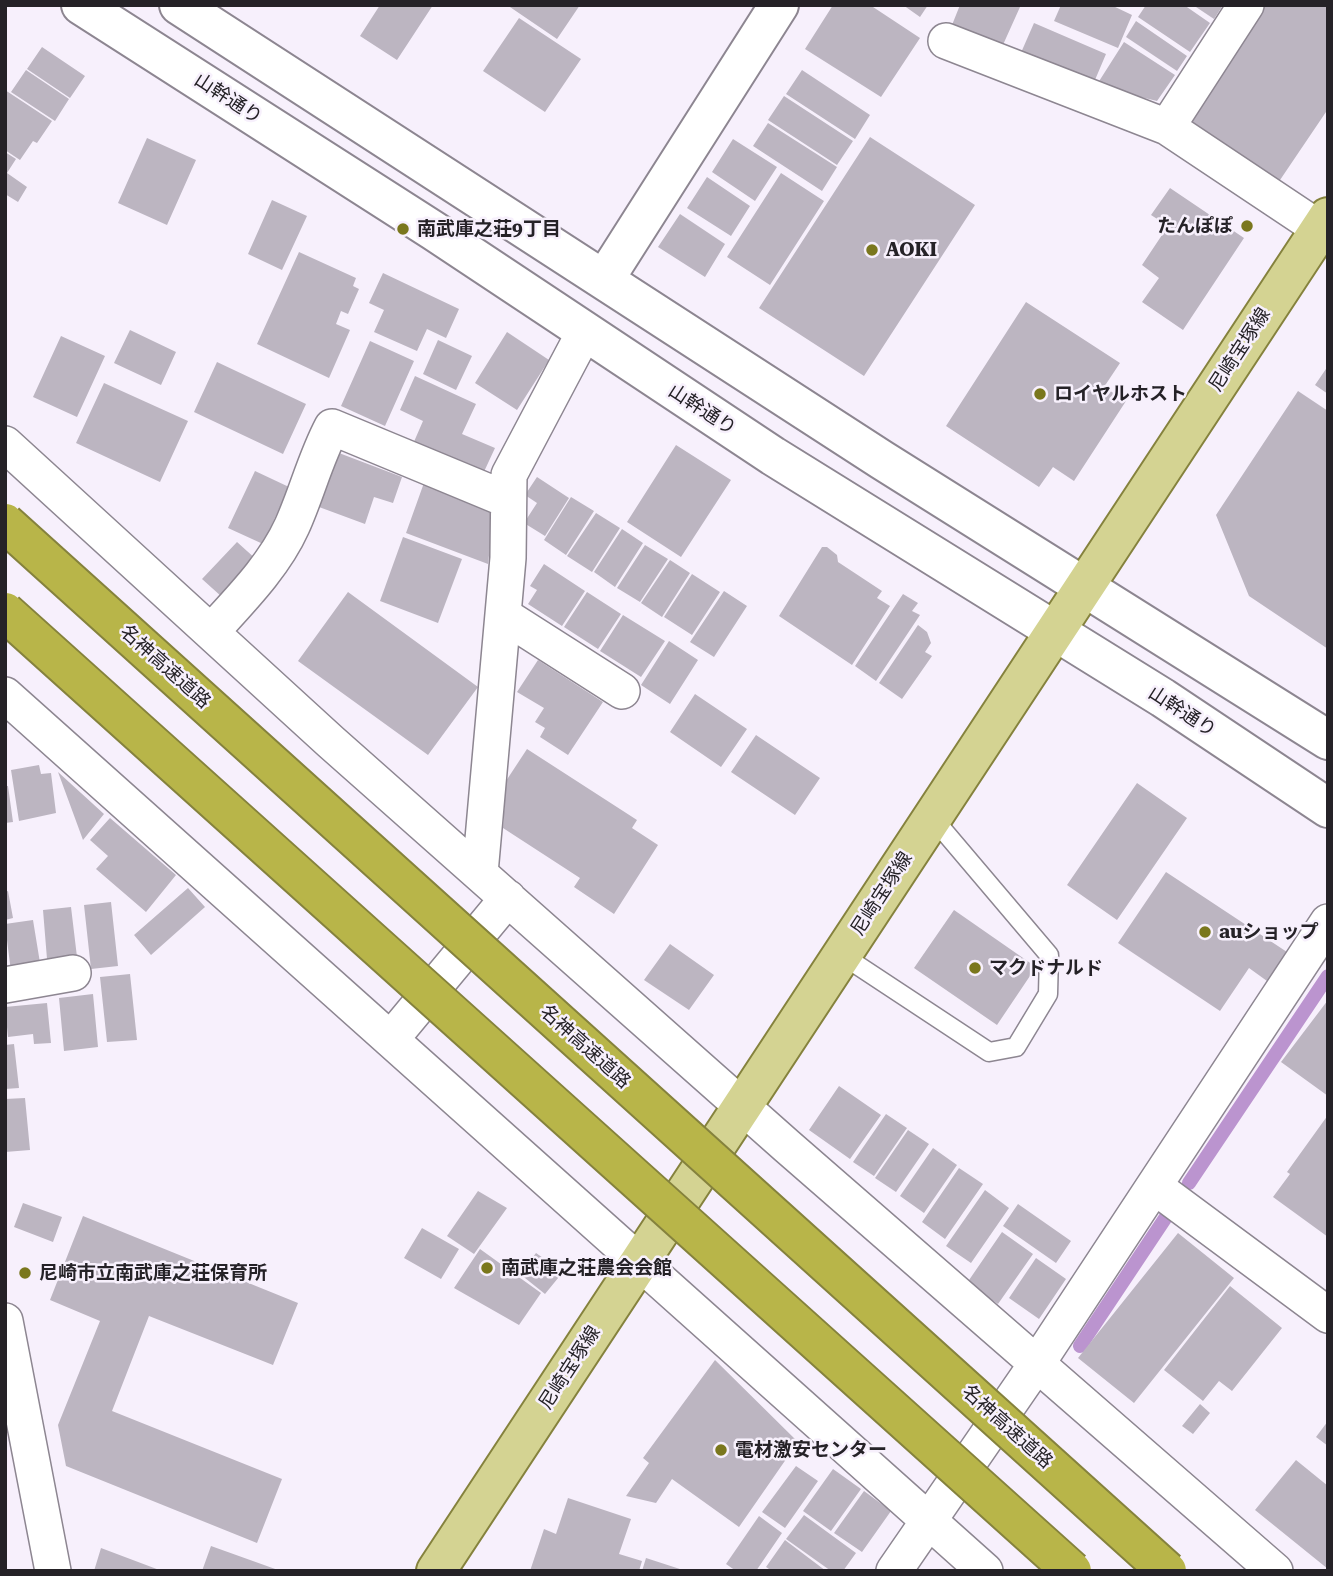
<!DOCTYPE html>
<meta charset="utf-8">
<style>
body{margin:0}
#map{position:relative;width:1333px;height:1576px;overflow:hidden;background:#f7f0fc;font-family:"Roboto Serif",serif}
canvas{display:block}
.frame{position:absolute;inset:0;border:7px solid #252227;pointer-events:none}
</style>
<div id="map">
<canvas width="1333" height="1576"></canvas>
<div class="frame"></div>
</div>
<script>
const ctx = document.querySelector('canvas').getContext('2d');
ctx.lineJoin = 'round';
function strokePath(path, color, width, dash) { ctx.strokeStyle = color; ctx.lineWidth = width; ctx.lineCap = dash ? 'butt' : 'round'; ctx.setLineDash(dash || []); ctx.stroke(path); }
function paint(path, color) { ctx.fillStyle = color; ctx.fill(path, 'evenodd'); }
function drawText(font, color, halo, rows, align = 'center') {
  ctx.font = font + ' "Roboto Serif","Noto Sans JP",serif'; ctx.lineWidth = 5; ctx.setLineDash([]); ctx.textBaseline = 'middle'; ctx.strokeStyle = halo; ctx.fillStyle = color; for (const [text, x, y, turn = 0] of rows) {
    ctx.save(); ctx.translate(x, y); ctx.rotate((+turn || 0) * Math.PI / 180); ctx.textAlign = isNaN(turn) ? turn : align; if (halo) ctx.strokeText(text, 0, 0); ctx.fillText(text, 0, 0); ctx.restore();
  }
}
const stream = new Path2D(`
 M 1189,1183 L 1328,976
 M 1080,1346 L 1166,1217`);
const building = new Path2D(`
 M 380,5 L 433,5 L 397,60 L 360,36 Z
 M 507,5 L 580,5 L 557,39 Z
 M 833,5 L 870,5 L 920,38 L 881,97 L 805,49 Z
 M 903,5 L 928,5 L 920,17 Z
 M 960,5 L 1016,5 L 1020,7 L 1002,47 L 952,25 Z
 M 1061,5 L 1111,5 L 1132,15 L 1118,48 L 1054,21 Z
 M 1146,5 L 1184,5 L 1210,23 L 1190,52 L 1138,17 Z
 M 1193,5 L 1223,5 L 1214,19 Z
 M 1264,5 L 1328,5 L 1328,109 L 1278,183 L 1186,121 Z
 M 519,18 L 581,59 L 545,112 L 483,71 Z
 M 1136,21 L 1187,56 L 1177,71 L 1126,37 Z
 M 1034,23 L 1106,54 L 1092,87 L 1020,55 Z
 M 1124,42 L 1175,75 L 1157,101 L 1096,86 Z
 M 42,47 L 85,76 L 70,98 L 27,69 Z
 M 26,70 L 69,99 L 55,121 L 11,92 Z
 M 802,70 L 870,115 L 855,139 L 786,94 Z
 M 5,90 L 52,121 L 37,143 L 33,141 L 20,160 L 5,150 Z
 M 784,96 L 853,141 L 837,165 L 768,120 Z
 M 768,123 L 837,167 L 822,191 L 753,146 Z
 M 870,137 L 975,205 L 864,376 L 759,308 Z
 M 147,138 L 196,160 L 167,225 L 118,203 Z
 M 733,139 L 777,167 L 755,201 L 712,172 Z
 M 5,152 L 16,159 L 7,173 L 27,187 L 18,202 L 5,194 Z
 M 781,173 L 824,201 L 770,285 L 727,257 Z
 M 707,177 L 750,206 L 731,236 L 687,208 Z
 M 1170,188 L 1244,238 L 1183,330 L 1142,302 L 1159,278 L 1142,265 L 1168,226 L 1151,215 Z
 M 272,200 L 307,216 L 282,270 L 248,254 Z
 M 680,214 L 725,244 L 705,277 L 658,247 Z
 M 299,252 L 356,278 L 353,286 L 359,289 L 348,314 L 341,311 L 336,324 L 350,330 L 329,378 L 257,344 Z
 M 383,273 L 459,309 L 446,338 L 427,329 L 417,351 L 374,332 L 384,310 L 369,303 Z
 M 1026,302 L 1120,363 L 1104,387 L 1126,401 L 1074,481 L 1053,467 L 1039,487 L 946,426 Z
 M 130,330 L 176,352 L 161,385 L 114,363 Z
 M 507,332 L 549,360 L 517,410 L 475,383 Z
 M 61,336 L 105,356 L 77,417 L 33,397 Z
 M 438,340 L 472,356 L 456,390 L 423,374 Z
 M 370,341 L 414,361 L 385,426 L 341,406 Z
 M 217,362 L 306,404 L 283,454 L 194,412 Z
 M 1328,366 L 1328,394 L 1315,385 Z
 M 415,376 L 476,404 L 462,434 L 495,448 L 482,476 L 413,444 L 423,421 L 400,410 Z
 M 104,383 L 188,421 L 160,482 L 76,443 Z
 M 1298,391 L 1328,411 L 1328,649 L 1249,596 L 1216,515 Z
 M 676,445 L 731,480 L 681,557 L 627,522 Z
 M 339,453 L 402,477 L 393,503 L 374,497 L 365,524 L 319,507 Z
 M 255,471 L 289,487 L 263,544 L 228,528 Z
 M 537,477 L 569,498 L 545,536 L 524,523 L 537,503 L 525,495 Z
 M 425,480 L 495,505 L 488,564 L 406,533 Z
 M 571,497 L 594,511 L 566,555 L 544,540 Z
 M 596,513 L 620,528 L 592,572 L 567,556 Z
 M 622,529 L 643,543 L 615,587 L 594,572 Z
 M 403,537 L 462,559 L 438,623 L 380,601 Z
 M 237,542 L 257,560 L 222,597 L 202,579 Z
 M 645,545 L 668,559 L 640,602 L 617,588 Z
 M 822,547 L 827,547 L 837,555 L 838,562 L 882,591 L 877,598 L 890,606 L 852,665 L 779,616 Z
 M 670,560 L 690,573 L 662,617 L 641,603 Z
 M 544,564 L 585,591 L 562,626 L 528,604 L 537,590 L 530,586 Z
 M 692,574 L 720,592 L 692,635 L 664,617 Z
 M 724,591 L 747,606 L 714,657 L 690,642 Z
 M 348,592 L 478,687 L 428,755 L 298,661 Z
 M 587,592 L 621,614 L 598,649 L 564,627 Z
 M 903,594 L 918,603 L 912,611 L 920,615 L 876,681 L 855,666 Z
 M 623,615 L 665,641 L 641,677 L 600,651 Z
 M 918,625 L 927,632 L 931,643 L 925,652 L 932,656 L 902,699 L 879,683 Z
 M 669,641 L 698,660 L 670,704 L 641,685 Z
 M 538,660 L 603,702 L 568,755 L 540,737 L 545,728 L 535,722 L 544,708 L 517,692 Z
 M 695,694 L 747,729 L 721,767 L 670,732 Z
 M 756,735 L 820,778 L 795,815 L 731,772 Z
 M 527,749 L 637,820 L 632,828 L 658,845 L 614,914 L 574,887 L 580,878 L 503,828 L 506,781 Z
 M 39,765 L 41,774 L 51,773 L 56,813 L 19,821 L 11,770 Z
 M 58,772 L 104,814 L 83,840 Z
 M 1137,783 L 1187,818 L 1117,920 L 1067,885 Z
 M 5,786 L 8,786 L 13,822 L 5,823 Z
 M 110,818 L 176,875 L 146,912 L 96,869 L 108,856 L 90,840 Z
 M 1166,872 L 1287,952 L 1267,981 L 1249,968 L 1220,1011 L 1118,943 Z
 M 188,888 L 205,907 L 151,955 L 134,935 Z
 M 8,891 L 13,918 L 5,920 L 5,892 Z
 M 111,902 L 118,966 L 91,969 L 84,905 Z
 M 71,907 L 77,957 L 47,959 L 43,910 Z
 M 954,910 L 1036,967 L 997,1025 L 914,968 Z
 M 33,920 L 41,969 L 11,972 L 5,924 Z
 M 670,944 L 714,975 L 689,1010 L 644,980 Z
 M 130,974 L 137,1040 L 107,1042 L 100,977 Z
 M 93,994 L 98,1047 L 64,1051 L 59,998 Z
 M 1328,1000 L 1328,1096 L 1281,1062 Z
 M 47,1003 L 51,1043 L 34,1044 L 33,1034 L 8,1037 L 5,1007 Z
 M 14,1044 L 19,1088 L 5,1089 L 5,1045 Z
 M 839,1086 L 881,1115 L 850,1159 L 809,1130 Z
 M 25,1098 L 30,1150 L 5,1152 L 5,1099 Z
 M 886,1114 L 907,1128 L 874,1176 L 853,1162 Z
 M 1328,1115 L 1328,1237 L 1273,1197 L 1290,1174 L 1287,1172 Z
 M 908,1130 L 929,1144 L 896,1192 L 875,1178 Z
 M 933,1148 L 957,1165 L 924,1213 L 900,1196 Z
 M 959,1168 L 983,1184 L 945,1239 L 922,1222 Z
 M 985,1190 L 1009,1208 L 971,1263 L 946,1246 Z
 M 478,1191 L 507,1208 L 474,1254 L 447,1236 Z
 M 23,1203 L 62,1217 L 53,1242 L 14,1227 Z
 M 1018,1204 L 1071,1241 L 1056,1263 L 1003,1226 Z
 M 83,1216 L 298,1303 L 273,1365 L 149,1316 L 112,1411 L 282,1479 L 257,1543 L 66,1466 L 58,1425 L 100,1321 L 50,1300 Z
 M 422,1228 L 459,1249 L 441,1279 L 404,1258 Z
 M 1002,1232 L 1033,1254 L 998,1304 L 967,1283 Z
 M 1178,1233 L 1234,1278 L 1134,1403 L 1078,1358 Z
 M 480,1249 L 541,1293 L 519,1325 L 454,1288 Z
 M 536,1253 L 563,1272 L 545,1294 L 520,1274 Z
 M 1036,1258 L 1066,1279 L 1039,1319 L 1009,1298 Z
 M 1230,1286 L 1282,1328 L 1232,1391 L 1219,1381 L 1203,1401 L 1164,1370 Z
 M 715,1360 L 798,1442 L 739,1527 L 672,1479 L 656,1503 L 626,1496 L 649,1463 L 643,1458 Z
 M 1200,1404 L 1210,1413 L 1193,1434 L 1182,1426 Z
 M 1328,1421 L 1328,1446 L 1316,1437 Z
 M 1296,1460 L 1328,1486 L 1328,1569 L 1255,1510 Z
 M 796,1466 L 818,1481 L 785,1528 L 762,1512 Z
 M 833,1469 L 861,1489 L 831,1531 L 803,1511 Z
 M 864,1491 L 891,1511 L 862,1552 L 834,1533 Z
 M 568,1498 L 631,1519 L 619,1554 L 642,1561 L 639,1571 L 530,1571 L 544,1529 L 556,1534 Z
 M 804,1515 L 856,1553 L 843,1571 L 831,1571 L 786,1539 Z
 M 759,1516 L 782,1533 L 756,1571 L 736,1571 L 726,1564 Z
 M 785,1540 L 826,1571 L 772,1571 L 766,1567 Z
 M 211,1546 L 278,1570 L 278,1571 L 202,1571 Z
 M 101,1548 L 162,1571 L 94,1571 Z
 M 646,1558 L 683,1570 L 683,1571 L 642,1571 Z`);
const lane = new Path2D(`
 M 842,955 L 989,1052 L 1016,1047 L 1048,994 L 1049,955 L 932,817`);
const street = new Path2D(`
 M 946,41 L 1167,127 L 1320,229
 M 1167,127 L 1246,5
 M 5,444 L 331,742 L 788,1147 L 1275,1571
 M 503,615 L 622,691
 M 211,632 C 240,600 274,566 292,526 C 307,493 315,459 332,427 L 508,500
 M 5,695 L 985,1571
 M 480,873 L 508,558 L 509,475 L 584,333
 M 5,985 L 73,973
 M 391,1039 L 508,898
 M 1154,1186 L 1328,1315
 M 5,1321 L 53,1571
 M 894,1571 L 1038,1362 L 1328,922`);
const secondary = new Path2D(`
 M 81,5 L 434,231 L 773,456 L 1163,698 L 1328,808
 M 179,5 L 882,460 L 1328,740
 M 604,280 L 779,5`);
const primary = new Path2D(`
 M 436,1571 L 1328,217`);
const highwayBridge = new Path2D(`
 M 5,523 L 1167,1571
 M 5,612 L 1072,1571`);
const markers = [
 [1247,226,7,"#7a771d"],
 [403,229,7,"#7a771d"],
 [872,250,7,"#7a771d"],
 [1040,394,7,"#7a771d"],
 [1205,932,7,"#7a771d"],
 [975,968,7,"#7a771d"],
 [487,1268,7,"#7a771d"],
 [25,1273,7,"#7a771d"],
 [721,1450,7,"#7a771d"]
];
const streetNames = [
 ["山幹通り",228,99,33],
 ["尼崎宝塚線",1240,350,-57],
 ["山幹通り",702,410,33],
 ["名神高速道路",165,667,42],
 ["山幹通り",1182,712,33],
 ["尼崎宝塚線",882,894,-57],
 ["名神高速道路",585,1047,42],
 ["尼崎宝塚線",570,1368,-57],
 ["名神高速道路",1007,1427,42]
];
const poiNames = [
 ["たんぽぽ",1233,226,"right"],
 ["南武庫之荘9丁目",417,229],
 ["AOKI",886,250],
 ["ロイヤルホスト",1054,394],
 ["auショップ",1219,932],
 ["マクドナルド",989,968],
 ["南武庫之荘農会会館",501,1268],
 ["尼崎市立南武庫之荘保育所",39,1273],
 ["電材激安センター",735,1450]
];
strokePath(stream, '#bb94cf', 14);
paint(building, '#bcb5c1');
strokePath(lane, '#8d8691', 21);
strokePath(street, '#8d8691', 38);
strokePath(secondary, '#8d8691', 42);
strokePath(primary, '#85823d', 42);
strokePath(lane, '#fff', 18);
strokePath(street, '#fff', 35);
strokePath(secondary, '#fff', 38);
strokePath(primary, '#d4d392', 38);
strokePath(highwayBridge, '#85823d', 42, []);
strokePath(highwayBridge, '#b8b549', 38);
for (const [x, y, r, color] of markers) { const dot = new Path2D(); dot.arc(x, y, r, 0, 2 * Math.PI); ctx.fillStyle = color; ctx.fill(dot); strokePath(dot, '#f7f0fc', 2.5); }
drawText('19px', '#252227', '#f7f0fc', streetNames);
drawText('bold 19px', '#252227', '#f7f0fc', poiNames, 'left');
</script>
